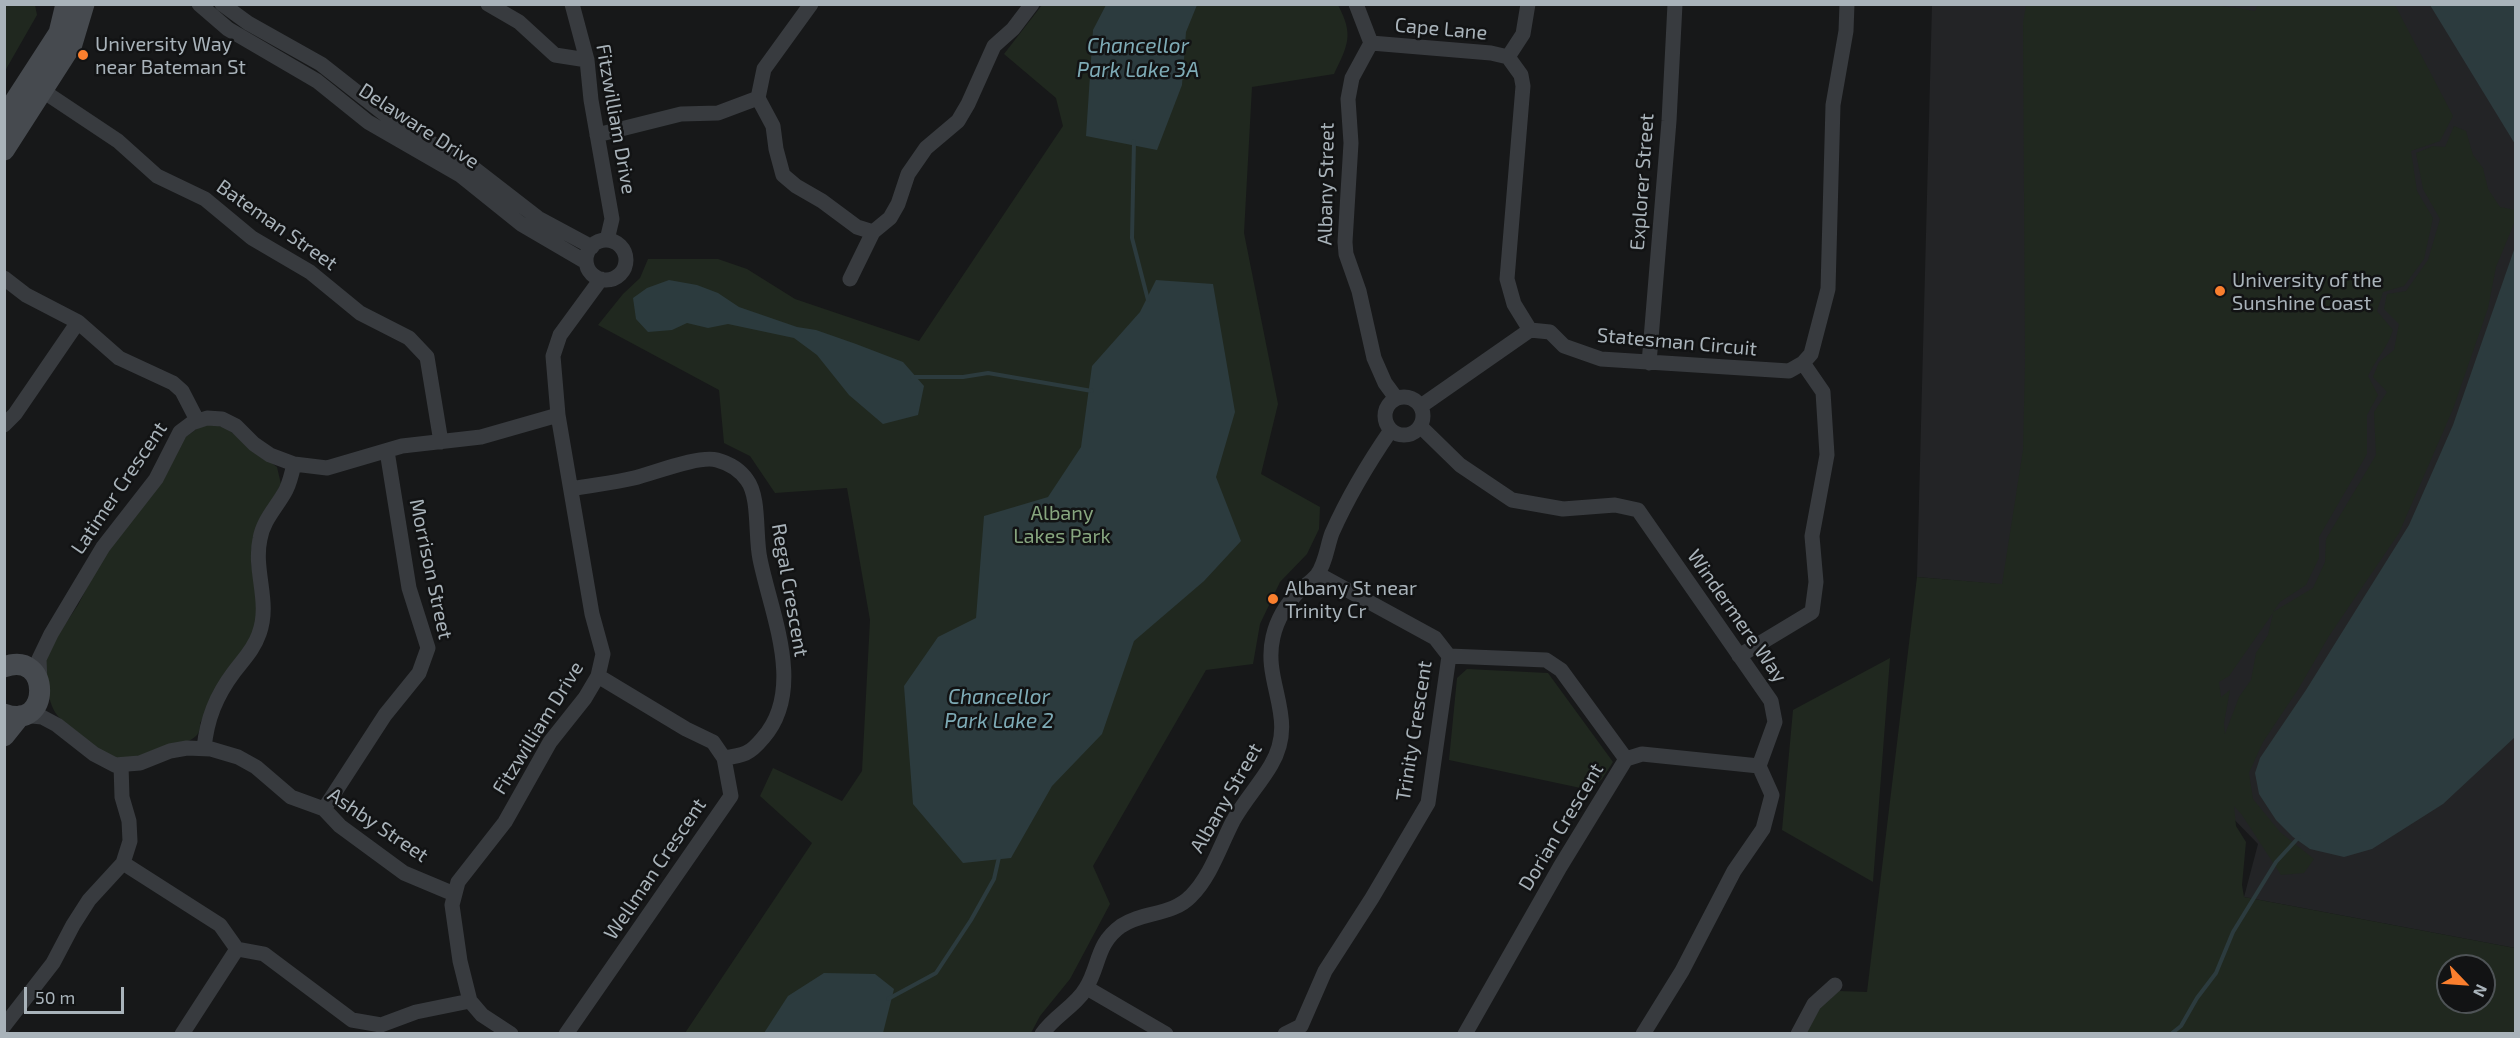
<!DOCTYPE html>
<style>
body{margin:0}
#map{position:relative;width:2520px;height:1038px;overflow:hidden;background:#171819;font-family:"Exo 2",sans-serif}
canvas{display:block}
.frame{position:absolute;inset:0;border:6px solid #a9b3ba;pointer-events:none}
.north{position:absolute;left:2436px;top:954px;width:60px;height:60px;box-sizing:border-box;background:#121314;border:2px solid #4e5356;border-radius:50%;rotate:115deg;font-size:16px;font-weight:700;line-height:24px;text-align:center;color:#a9b3ba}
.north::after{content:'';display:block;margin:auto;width:21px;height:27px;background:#fa7f2e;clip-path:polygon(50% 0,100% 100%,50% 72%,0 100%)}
.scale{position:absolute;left:24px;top:987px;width:100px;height:27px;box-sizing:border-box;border:3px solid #a9b3ba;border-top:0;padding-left:8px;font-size:18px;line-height:21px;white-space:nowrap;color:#a9b3ba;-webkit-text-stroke:4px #121314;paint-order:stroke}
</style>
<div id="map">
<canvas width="2520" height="1038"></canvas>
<div class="frame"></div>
<div class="north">N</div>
<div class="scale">50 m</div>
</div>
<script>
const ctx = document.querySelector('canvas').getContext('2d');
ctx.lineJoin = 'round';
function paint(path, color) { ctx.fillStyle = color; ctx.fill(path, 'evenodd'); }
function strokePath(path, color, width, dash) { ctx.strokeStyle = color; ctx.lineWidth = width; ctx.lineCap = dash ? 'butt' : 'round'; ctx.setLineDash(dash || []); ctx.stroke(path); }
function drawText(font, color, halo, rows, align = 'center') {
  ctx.font = font + ' "Exo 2",sans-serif'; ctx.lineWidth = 5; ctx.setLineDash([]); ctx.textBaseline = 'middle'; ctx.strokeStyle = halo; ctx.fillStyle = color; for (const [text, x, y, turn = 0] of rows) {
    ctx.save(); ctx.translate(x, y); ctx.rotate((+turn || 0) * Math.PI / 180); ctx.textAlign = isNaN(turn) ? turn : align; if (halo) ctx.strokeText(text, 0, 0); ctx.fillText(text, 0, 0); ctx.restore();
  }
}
const built = new Path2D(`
 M 1932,5 L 2515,5 L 2515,948 L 2244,897 L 2258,844 L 2222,807 L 2210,603 L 1917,577 Z`);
const green = new Path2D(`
 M 5,4 L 35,5 L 37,15 L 5,71 Z
 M 2209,4 L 2255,11 L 2258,4 L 2395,5 L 2453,116 L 2440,141 L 2411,151 L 2417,191 L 2433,218 L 2424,259 L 2404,286 L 2383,292 L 2377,311 L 2393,330 C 2387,349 2376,358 2368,376 L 2378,395 L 2367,415 L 2367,454 L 2319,537 L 2319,558 L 2306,585 L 2280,602 L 2273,612 L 2313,588 L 2325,562 L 2326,539 L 2376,455 L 2374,412 L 2387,392 L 2373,377 L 2379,362 L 2394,350 L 2399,324 L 2384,309 L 2387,294 L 2406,291 L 2428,260 L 2440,219 L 2423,189 L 2416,153 L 2433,146 L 2445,147 L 2454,126 L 2466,131 L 2473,155 L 2483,168 L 2488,189 L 2500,207 L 2515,210 L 2515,221 L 2496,267 L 2488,308 L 2453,409 L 2399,533 L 2329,636 L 2299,688 L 2263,742 L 2249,773 L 2253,799 L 2280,832 L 2314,859 L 2304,873 L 2281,875 L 2242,815 L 2234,806 L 2236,826 L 2246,842 L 2242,885 L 2244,897 L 2515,948 L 2515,1033 L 1805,1034 L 1820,1007 L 1839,991 L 1867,992 L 1917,577 L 2002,584 L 2023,450 L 2025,362 L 2023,23 L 2026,5 ZM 2273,613 L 2268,635 L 2256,653 L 2251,680 L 2239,697 L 2225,734 L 2224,723 L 2230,690 L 2221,697 L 2219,682 L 2229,676 ZM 2448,966 L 2484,966 L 2484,1002 L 2448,1002 Z
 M 1042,5 L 1338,5 C 1354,35 1348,45 1334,74 L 1252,87 L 1244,233 L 1278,404 L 1261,474 L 1320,507 L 1319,529 L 1307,554 L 1280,582 L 1260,624 L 1253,664 L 1206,670 L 1093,866 L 1110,904 L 1070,979 L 1040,1016 L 1031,1033 L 685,1033 L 812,843 L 760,796 L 773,768 L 842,801 L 862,771 L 870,620 L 847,488 L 775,493 L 750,456 L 724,443 L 719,390 L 598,325 L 623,294 L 640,278 L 648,259 L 718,259 L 747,269 L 795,299 L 919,341 L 1063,126 L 1056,98 L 1004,54 Z
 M 204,424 L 225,427 L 277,467 L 281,484 C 269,507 250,532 251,559 C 252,579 260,598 257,618 C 254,642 214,701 200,723 C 200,728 200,732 196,736 C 185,747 128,762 113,757 C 100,753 66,726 57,715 C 46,700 47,676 43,657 L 78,605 L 99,564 L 184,438 Z
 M 1890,658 L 1873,882 L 1782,830 L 1793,710 Z
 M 1467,669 L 1548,673 L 1613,762 L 1602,779 L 1590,790 L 1449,760 L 1457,678 Z`);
const water = new Path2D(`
 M 1106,5 L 1197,5 L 1186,32 L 1182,85 L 1157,150 L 1086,136 L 1093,30 Z
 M 2430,5 L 2515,5 L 2515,144 Z
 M 2515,247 L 2515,737 L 2443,804 L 2372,849 L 2344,857 L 2310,849 L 2293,837 L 2276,820 L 2259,794 L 2255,773 L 2260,758 L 2306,690 L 2409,525 L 2453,425 Z
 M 669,280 L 697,285 L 718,293 L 739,307 L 797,327 L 816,330 L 856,344 L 903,362 L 924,386 L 918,415 L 883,424 L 849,395 L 817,355 L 794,338 L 728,324 L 708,328 L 687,323 L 672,330 L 648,332 L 636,319 L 633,298 L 647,288 Z
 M 1156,280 L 1213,284 L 1235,412 L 1216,477 L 1241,541 L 1204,581 L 1134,641 L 1102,734 L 1052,786 L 1011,858 L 963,863 L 913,804 L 904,686 L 938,637 L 976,618 L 984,516 L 1048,497 L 1081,447 L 1092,366 L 1140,312 Z
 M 824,973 L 875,974 L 894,989 L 883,1033 L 764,1033 L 788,996 Z`);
const stream = new Path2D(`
 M 1134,141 L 1132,238 L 1148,300
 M 912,377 L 963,377 L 988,373 L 1092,391
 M 888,999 L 936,973 L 971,920 L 994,879 L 999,857
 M 2171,1034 L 2181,1026 L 2197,998 L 2216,973 L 2233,932 L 2276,862 L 2299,837`);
const street = new Path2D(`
 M 199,4 L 228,29 L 317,81 L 368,122 L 460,175 L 521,224 L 586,262
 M 222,4 L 248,23 L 321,64 L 396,123 L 467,163 L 538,218 L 592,247
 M 488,4 L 519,22 L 555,55 L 587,60
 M 572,4 L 587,60 L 591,100 L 612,219 L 607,240
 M 1356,4 L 1371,43 L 1352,78 L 1348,99 L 1351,143 L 1345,242 L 1346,254 L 1359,291 L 1374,358 L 1385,383 L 1396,398
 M 1528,4 L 1523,34 L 1508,57 L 1521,75 L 1523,86 L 1507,279 L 1514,304 L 1530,330 L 1550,332 L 1564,346 L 1601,359 L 1789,371 L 1803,363 L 1811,354 L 1828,289 L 1833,105 L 1846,31 L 1847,4
 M 1371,43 L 1491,53 L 1508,57
 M 34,85 L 118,141 L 157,176 L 205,199 L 252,238 L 310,272 L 360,313 L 409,338 L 427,357 L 441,442
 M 758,98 L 773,126 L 776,149 L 783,175 L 796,186 L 822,201 L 857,227 L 873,232 L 890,218 L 898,204 L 908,174 L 926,148 L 958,121 L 968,104 L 994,46 L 1013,29 L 1032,4
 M 758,98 L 764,69 L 811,4
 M 597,135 L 681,114 L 718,113 L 758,98
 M586 260a20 20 0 1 1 40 0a20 20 0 1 1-40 0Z
 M 4,278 L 26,295 L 78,322 L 119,358 L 173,383 L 182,391 L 197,420
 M 850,279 L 873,232
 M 1649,363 L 1669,121 L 1675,4
 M1385 416a19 19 0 1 1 38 0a19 19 0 1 1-38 0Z
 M 1421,406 L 1530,330
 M 4,425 L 15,414 L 78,322
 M 1420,426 L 1460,465 L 1512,500 L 1563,509 L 1615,505 L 1638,510 L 1771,701 L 1775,722 L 1759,766 L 1772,795 L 1763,829 L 1734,871 L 1682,971 L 1643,1034
 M 571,489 C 592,485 613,483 634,478 C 654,473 699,455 717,460 C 728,463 740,470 747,480 C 760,497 755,537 760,559 C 771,614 806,689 763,738 C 758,744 753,750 746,753 C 739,756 731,757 724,758
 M 1449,656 L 1546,660 L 1561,670 L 1626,759
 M 1739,656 L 1812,612 L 1816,582 L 1812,536 L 1827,455 L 1823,392 L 1803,363
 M 40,683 L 39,659 L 51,634 L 103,547 L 156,479 L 180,432 L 192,423 L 207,418 L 222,419 L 236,426 L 254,444 L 270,455 L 294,464 L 327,468 L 402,446 L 481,437 L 558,415
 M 22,715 L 42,717 L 57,725 L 94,754 L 115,765 L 140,763 L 170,751 L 187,748 L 211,749 L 238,757 L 256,767 L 291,797 L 324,809 L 340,826 L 404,873 L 454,894
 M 204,748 C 207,719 216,696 234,672 C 243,660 254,649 259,634 C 271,602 253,571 260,539 C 263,520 277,507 286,490 C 290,482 292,473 294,464
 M 324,809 L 385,715 L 419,673 L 428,648 L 409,588 L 387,451
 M 123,863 L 220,925 L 237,949 L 264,954 L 352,1020 L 381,1025 L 416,1012 L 470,1001
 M 1087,988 L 1166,1034
 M 4,1026 L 53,963 L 73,925 L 89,900 L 123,863 L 130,841 L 129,821 L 122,797 L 121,765
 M 182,1034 L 237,949
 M 511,1034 L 482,1015 L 470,1001 L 460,961 L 452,905 L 458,882 L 505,822 L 550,742 L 585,698 L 598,676 L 603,654 L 592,614 L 558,415 L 553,356 L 560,335 L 601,279
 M 566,1034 L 731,796 L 724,758 L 713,742 L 686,729 L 598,676
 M 1042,1034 C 1054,1016 1076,1006 1086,988 C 1100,965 1096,944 1121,926 C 1143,911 1172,916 1191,896 C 1211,876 1220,846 1233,821 C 1244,801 1260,784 1271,765 C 1299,718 1262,683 1273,637 C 1277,619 1287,603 1300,590 C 1306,585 1312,581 1317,575 C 1326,563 1327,546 1332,533 C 1348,497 1369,462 1391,430
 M 1285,1034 L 1301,1026 L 1325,971 L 1372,898 L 1428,803 L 1449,656 L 1435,638 L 1318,574
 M 1465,1034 L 1560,867 L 1626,759 L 1642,754 L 1759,766
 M 1798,1034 L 1814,1004 L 1835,985`);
const secondary = new Path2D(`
 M 4,118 L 59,33 L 66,4
 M 4,150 L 72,44 L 84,4
 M 4,667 C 51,649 52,732 4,714
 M 4,736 L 20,716`);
const markers = [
 [83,55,6,"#fa7f2e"],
 [2220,291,6,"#fa7f2e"],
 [1273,599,6,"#fa7f2e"]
];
const streetNames = [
 ["Cape Lane",1441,29,5],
 ["Fitzwilliam Drive",616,119,80],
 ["Delaware Drive",419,126,33],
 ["Explorer Street",1642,182,-86],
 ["Albany Street",1326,184,-89],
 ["Bateman Street",277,225,35],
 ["Statesman Circuit",1677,342,5],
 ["Latimer Crescent",119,488,-56],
 ["Morrison Street",431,569,78],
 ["Regal Crescent",790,590,80],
 ["Windermere Way",1737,616,55],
 ["Fitzwilliam Drive",538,728,-58],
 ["Trinity Crescent",1414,731,-81],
 ["Albany Street",1226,798,-60],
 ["Ashby Street",378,825,34],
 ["Dorian Crescent",1561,827,-59],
 ["Wellman Crescent",655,869,-56]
];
const poiNames = [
 ["University Way",95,44],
 ["near Bateman St",95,67],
 ["University of the",2232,280],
 ["Sunshine Coast",2232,303],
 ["Albany St near",1285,588],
 ["Trinity Cr",1285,611]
];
const parkNames = [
 ["Albany",1062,513],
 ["Lakes Park",1062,536]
];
const waterNames = [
 ["Chancellor",1138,46],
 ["Park Lake 3A",1138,70],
 ["Chancellor",999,697],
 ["Park Lake 2",999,721]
];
paint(built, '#232426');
paint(green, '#20281f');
paint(water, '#2c3b3e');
strokePath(stream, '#2c3b3e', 4);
strokePath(street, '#383b3f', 15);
strokePath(secondary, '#464a4f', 21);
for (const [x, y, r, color] of markers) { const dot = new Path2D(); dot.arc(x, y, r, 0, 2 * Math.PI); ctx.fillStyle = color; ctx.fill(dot); strokePath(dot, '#121314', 2); }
drawText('20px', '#a9b3ba', '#121314', streetNames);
drawText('20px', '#a9b3ba', '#121314', poiNames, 'left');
drawText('20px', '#87a67f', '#121314', parkNames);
drawText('italic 21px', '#7eabb6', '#121314', waterNames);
</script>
